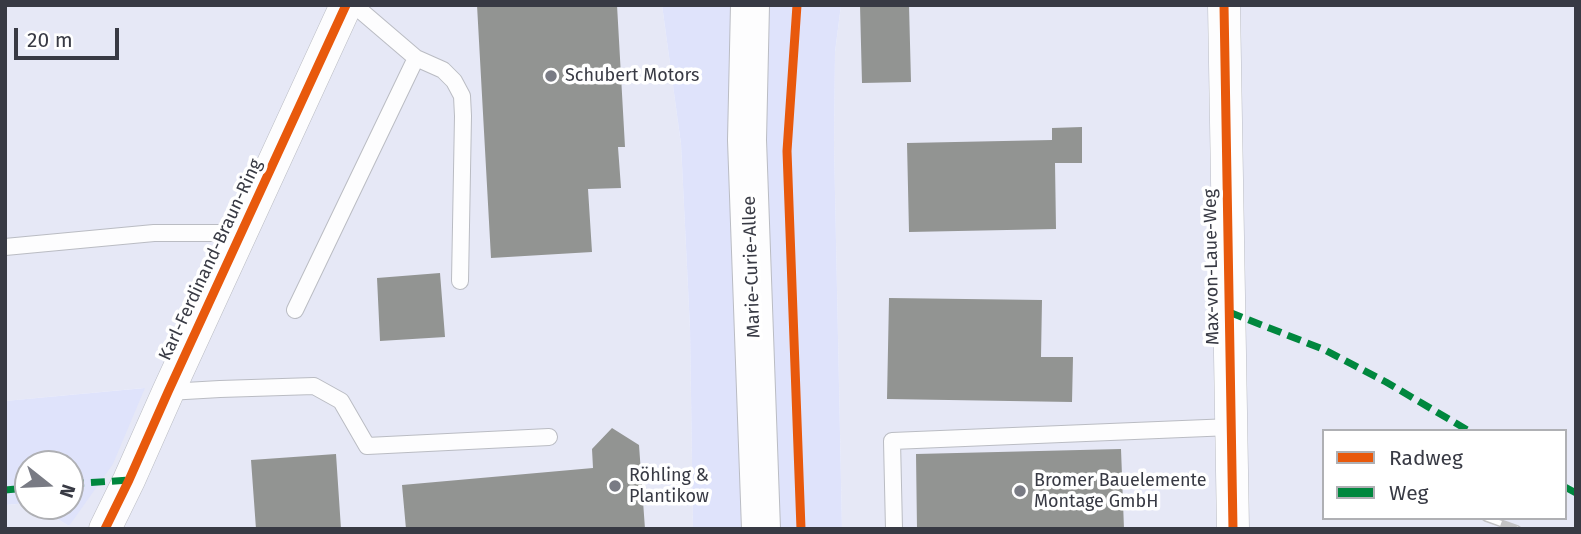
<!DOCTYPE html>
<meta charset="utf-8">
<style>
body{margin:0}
#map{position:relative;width:1581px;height:534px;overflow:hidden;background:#f3f4fa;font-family:"Fira Sans",sans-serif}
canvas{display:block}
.frame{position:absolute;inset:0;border:7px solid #383a44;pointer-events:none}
.legend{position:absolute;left:1322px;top:429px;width:245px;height:91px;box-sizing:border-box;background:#fff;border:2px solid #afb0b4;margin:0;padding:9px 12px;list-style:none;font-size:21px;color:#383a44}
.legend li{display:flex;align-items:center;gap:14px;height:35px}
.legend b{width:35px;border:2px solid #afb0b4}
.north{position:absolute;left:14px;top:450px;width:70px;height:70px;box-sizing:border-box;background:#fff;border:2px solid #afb0b4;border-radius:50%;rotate:108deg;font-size:19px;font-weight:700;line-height:28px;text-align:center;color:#383a44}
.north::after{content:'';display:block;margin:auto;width:24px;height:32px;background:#797b84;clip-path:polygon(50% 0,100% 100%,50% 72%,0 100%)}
.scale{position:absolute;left:14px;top:28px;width:105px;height:32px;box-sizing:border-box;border:4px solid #383a44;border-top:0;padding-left:9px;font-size:21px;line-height:24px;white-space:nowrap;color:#383a44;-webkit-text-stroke:5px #fff;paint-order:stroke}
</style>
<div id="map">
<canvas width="1581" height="534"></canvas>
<div class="frame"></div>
<ul class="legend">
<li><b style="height:9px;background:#e8590c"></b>Radweg</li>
<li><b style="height:9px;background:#00873e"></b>Weg</li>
</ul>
<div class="north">N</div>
<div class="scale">20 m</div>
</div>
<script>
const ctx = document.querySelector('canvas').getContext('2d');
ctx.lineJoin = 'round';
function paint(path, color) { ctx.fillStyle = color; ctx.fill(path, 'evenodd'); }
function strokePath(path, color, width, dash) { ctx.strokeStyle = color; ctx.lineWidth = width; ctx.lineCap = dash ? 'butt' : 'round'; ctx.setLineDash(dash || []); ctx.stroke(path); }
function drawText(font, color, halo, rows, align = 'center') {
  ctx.font = font + ' "Fira Sans",sans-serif'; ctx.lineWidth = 7; ctx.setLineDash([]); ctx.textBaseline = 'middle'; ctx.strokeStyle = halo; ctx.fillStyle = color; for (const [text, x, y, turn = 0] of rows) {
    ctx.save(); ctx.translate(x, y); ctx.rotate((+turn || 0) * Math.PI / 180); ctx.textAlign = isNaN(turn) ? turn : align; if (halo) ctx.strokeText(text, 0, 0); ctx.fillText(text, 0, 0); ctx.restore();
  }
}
const built = new Path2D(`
 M 5,5 L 662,5 L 681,144 L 690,328 L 693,529 L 5,529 L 5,505 L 28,503 L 28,506 L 36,506 L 69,526 L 144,388 L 5,401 Z
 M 841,5 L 1576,5 L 1576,529 L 842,529 L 834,145 L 835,52 ZM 1324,431 L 1565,431 L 1565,518 L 1324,518 Z`);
const green = new Path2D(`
 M 662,5 L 841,5 L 835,52 L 834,145 L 842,529 L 693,529 L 690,328 L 681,144 Z
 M 145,388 L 113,464 L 69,526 L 36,506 L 70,506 L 70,464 L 28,464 L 28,503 L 5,505 L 5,401 Z`);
const building = new Path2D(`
 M 477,5 L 617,5 L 625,147 L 618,147 L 621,188 L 588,189 L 592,252 L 491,258 Z
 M 860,5 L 909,5 L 911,82 L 862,83 Z
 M 1082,127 L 1082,163 L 1055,163 L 1056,229 L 909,232 L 907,143 L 1052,140 L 1052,128 Z
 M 440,273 L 445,337 L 380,341 L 377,278 Z
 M 889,298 L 1042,300 L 1041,357 L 1073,357 L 1072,402 L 887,399 Z
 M 612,428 L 639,445 L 645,529 L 406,529 L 402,485 L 593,468 L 592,449 Z
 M 1121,449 L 1124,529 L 917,529 L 916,454 Z
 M 336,454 L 341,529 L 256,529 L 251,460 Z`);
const lane = new Path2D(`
 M 354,5 L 416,58 L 443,70 L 454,81 L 462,96 L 463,116 L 460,281
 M 5,247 L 154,233 L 241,233
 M 295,310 L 416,58
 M 168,392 L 220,389 L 314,386 L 341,401 L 367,446 L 549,437
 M 894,529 L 892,441 L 1231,427`);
const street = new Path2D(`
 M 1224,5 L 1233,529
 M 105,529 L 129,480 L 168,392 L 346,5`);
const secondary = new Path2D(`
 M 750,5 L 747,140 L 761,529`);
const rail = new Path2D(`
 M 1486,518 L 1517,529`);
const quiet = new Path2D(`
 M 1229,312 L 1325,350 L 1386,382 L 1469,431
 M 70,484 L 129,480
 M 1565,487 L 1576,493
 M 5,490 L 28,488`);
const cycleway = new Path2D(`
 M 797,5 L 787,151 L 801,529
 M 1224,5 L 1233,529
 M 105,529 L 129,480 L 168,392 L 346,5`);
const markers = [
 [551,76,7,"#797b84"],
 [615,486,7,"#797b84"],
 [1020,491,7,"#797b84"]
];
const poiNames = [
 ["Schubert Motors",565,76],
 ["Röhling &",629,476],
 ["Plantikow",629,497],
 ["Bromer Bauelemente",1034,481],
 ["Montage GmbH",1034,502]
];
const streetNames = [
 ["Karl-Ferdinand-Braun-Ring",211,260,-65],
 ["Marie-Curie-Allee",752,267,-92],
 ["Max-von-Laue-Weg",1212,267,-91]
];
paint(built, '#e6e8f6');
paint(green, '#dfe3fb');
paint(building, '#929492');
strokePath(lane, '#babcc3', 18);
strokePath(street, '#babcc3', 33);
strokePath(secondary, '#babcc3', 40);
strokePath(lane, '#fdfdfe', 16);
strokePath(street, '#fdfdfe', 32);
strokePath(secondary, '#fdfdfe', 38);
strokePath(rail, '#c3c3c5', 8);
strokePath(rail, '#fff', 5, [16]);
strokePath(quiet, '#00873e', 7, [14, 7]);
strokePath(cycleway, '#e8590c', 9);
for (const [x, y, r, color] of markers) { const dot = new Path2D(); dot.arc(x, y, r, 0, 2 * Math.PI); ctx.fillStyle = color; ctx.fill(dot); strokePath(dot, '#fff', 2.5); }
drawText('18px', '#383a44', '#fff', poiNames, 'left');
drawText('18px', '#383a44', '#fff', streetNames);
</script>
